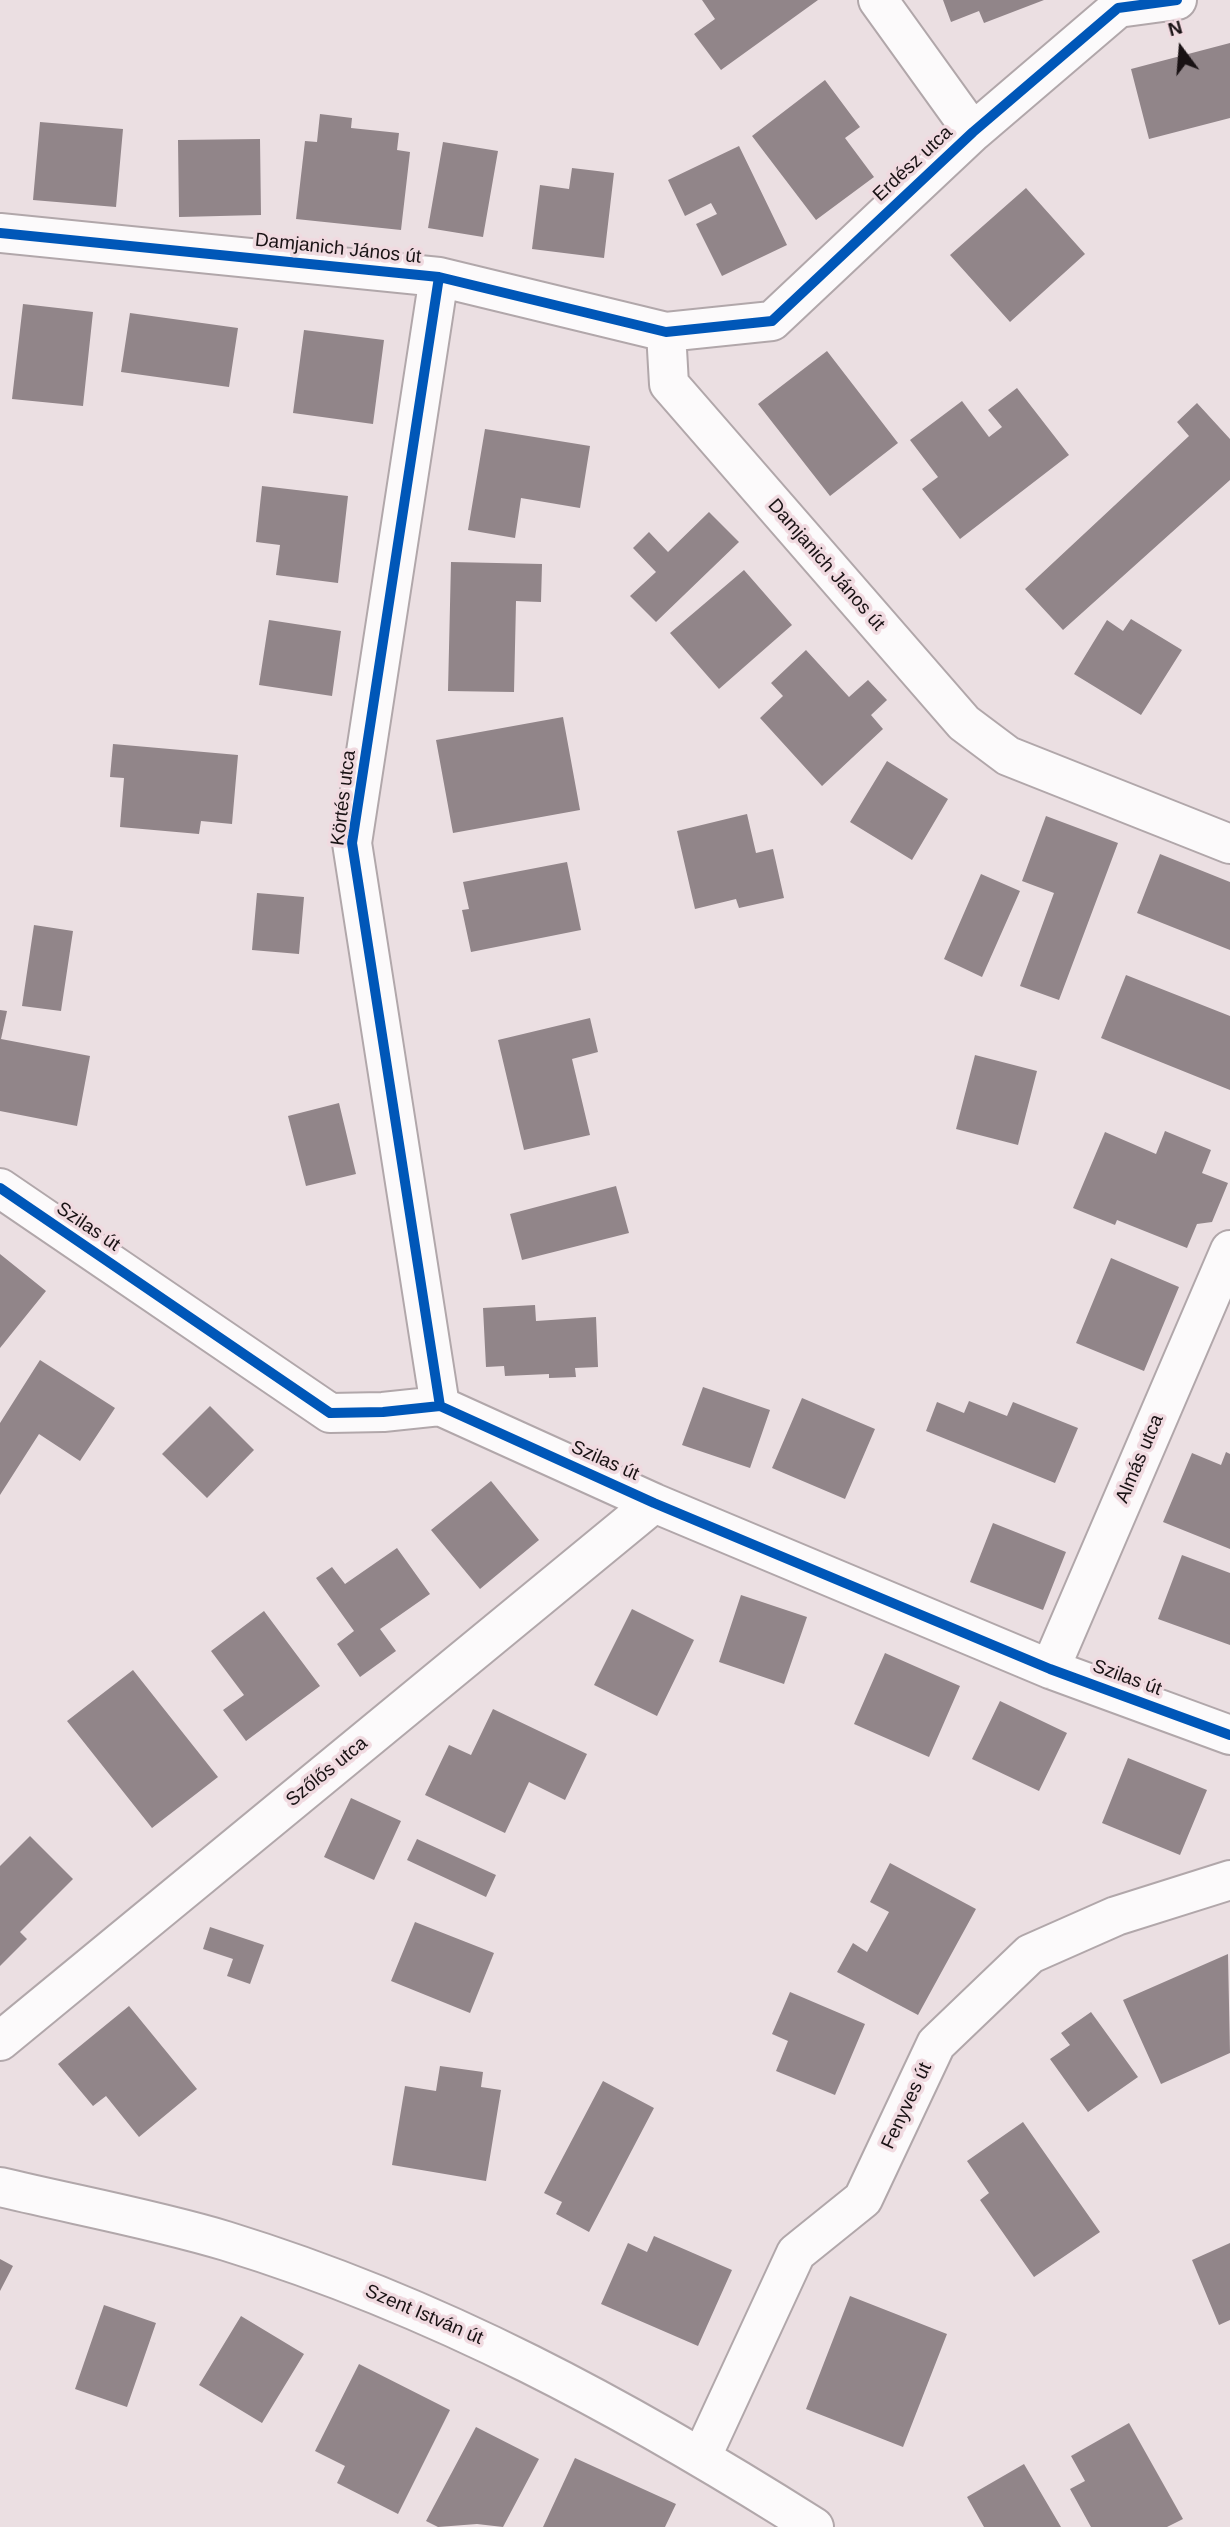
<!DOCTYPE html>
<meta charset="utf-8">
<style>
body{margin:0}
#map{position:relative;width:1230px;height:2527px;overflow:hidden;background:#ebdfe2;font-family:Helvetica,sans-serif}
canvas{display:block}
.north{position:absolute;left:1146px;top:14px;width:70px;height:70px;-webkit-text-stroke:5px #f0dae0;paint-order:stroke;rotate:344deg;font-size:19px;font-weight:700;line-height:28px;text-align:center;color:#191214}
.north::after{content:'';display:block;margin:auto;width:24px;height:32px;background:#191214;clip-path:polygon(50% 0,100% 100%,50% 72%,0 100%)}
</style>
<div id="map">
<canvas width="1230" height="2527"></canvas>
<div class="north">N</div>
</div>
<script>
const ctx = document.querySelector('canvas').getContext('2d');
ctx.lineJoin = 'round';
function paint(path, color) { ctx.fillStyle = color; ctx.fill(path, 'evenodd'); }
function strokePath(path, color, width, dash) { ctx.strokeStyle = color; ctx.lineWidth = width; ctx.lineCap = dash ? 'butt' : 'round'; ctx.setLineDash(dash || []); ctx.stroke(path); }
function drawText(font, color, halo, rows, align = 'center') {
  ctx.font = font + ' Helvetica,sans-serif'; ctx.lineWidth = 7; ctx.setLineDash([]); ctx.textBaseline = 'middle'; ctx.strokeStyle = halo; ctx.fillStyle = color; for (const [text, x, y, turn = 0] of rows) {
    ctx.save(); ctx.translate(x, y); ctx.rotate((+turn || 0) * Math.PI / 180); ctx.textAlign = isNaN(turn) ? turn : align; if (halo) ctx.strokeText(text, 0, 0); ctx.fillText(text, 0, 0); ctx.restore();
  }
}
const building = new Path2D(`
 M 702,0 L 818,0 L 721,70 L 694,34 L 715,19 Z
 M 943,0 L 1044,0 L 984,23 L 979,11 L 951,22 Z
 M 1230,43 L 1230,118 L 1149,139 L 1131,69 Z
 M 825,80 L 860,127 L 845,138 L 874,177 L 816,220 L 752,136 Z
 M 320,114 L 352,118 L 351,128 L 399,133 L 397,150 L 410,152 L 401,230 L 296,219 L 305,141 L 317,142 Z
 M 40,122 L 123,129 L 116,207 L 33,200 Z
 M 260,139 L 261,215 L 179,217 L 178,140 Z
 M 443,142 L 498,151 L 483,237 L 428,228 Z
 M 739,146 L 787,245 L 722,276 L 696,224 L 717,214 L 711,203 L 685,216 L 668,180 Z
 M 572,168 L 614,173 L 604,258 L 532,249 L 540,185 L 569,189 Z
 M 1026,188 L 1085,254 L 1010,322 L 950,255 Z
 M 23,304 L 93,312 L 83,406 L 12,399 Z
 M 130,313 L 238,328 L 229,387 L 121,372 Z
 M 304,330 L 384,340 L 373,424 L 293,413 Z
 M 827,351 L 898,443 L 830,496 L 758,404 Z
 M 1017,388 L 1069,455 L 960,539 L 922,489 L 938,477 L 910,440 L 962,401 L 989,437 L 1002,427 L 988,410 Z
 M 1197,403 L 1230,439 L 1230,480 L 1063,630 L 1025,589 L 1189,436 L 1177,422 Z
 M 485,429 L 590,446 L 580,508 L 521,498 L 515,538 L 468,530 Z
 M 262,486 L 348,496 L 338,583 L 276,575 L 280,545 L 256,542 Z
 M 709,512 L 739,542 L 656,622 L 630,596 L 656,572 L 633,548 L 649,532 L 668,552 Z
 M 451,562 L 542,564 L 541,602 L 516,601 L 514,692 L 448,691 Z
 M 744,570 L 792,625 L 719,689 L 670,633 Z
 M 1131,619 L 1182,650 L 1141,715 L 1074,674 L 1107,620 L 1123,631 Z
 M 269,620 L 341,631 L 332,696 L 259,685 Z
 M 806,650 L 849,697 L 868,680 L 887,700 L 871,715 L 883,729 L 822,786 L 760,718 L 783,696 L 771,683 Z
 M 563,717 L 580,810 L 453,833 L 436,740 Z
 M 113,744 L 238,755 L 232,824 L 201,821 L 199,834 L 120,827 L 124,778 L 110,777 Z
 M 887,761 L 948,799 L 912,860 L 850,822 Z
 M 747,814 L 756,853 L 773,849 L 784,898 L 739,908 L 736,899 L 695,909 L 677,831 Z
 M 1046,816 L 1118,843 L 1059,1000 L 1020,986 L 1054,893 L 1022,881 Z
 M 1160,854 L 1230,882 L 1230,950 L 1137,913 Z
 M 567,862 L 581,930 L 471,952 L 462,910 L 469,909 L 463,882 Z
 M 981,874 L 1020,891 L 982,977 L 944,959 Z
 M 257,893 L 304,897 L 299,954 L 252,950 Z
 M 34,925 L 73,931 L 61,1011 L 22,1006 Z
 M 1126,975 L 1230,1016 L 1230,1090 L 1101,1038 Z
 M 0,1010 L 7,1011 L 1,1039 L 90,1056 L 77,1126 L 0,1111 Z
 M 590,1018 L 598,1052 L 572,1059 L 590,1135 L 524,1150 L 498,1040 Z
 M 975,1055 L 1037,1071 L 1018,1145 L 956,1129 Z
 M 339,1103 L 356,1174 L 306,1186 L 288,1116 Z
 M 1165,1131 L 1211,1150 L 1202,1173 L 1228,1183 L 1212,1222 L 1197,1224 L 1187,1248 L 1117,1220 L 1115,1225 L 1073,1208 L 1105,1132 L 1156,1154 Z
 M 616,1186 L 629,1233 L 522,1260 L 510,1214 Z
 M 0,1254 L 46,1291 L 0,1348 Z
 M 1111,1258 L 1179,1287 L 1144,1371 L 1076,1343 Z
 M 535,1305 L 536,1321 L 596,1317 L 598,1367 L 575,1368 L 576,1377 L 549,1378 L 549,1374 L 505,1376 L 504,1366 L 486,1367 L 483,1308 Z
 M 40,1360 L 115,1408 L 80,1461 L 39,1434 L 0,1495 L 0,1423 Z
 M 703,1387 L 770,1410 L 750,1468 L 682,1445 Z
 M 802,1398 L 875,1429 L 845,1499 L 772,1468 Z
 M 969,1401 L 1007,1416 L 1013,1402 L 1078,1428 L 1055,1483 L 926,1431 L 937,1402 L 964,1413 Z
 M 210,1406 L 254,1450 L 207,1498 L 162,1454 Z
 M 1226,1452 L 1230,1454 L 1230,1549 L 1163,1522 L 1192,1453 L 1221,1465 Z
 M 491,1481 L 539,1540 L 480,1589 L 431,1530 Z
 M 993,1523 L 1066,1552 L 1043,1610 L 970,1582 Z
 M 397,1548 L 430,1594 L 380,1629 L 396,1651 L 360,1677 L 337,1644 L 354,1631 L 316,1578 L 332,1567 L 345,1584 Z
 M 1182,1555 L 1230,1573 L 1230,1645 L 1158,1619 Z
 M 741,1595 L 807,1617 L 784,1684 L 719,1662 Z
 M 632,1609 L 694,1640 L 657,1716 L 594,1685 Z
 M 264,1611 L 320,1686 L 246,1741 L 223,1710 L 244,1695 L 211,1651 Z
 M 885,1653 L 960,1686 L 929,1757 L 854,1724 Z
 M 133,1670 L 218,1777 L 152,1828 L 67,1721 Z
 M 1000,1701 L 1067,1733 L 1039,1791 L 972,1759 Z
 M 493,1709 L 587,1754 L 565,1800 L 529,1782 L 505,1833 L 425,1795 L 449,1745 L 471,1755 Z
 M 1128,1758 L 1207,1790 L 1180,1855 L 1102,1823 Z
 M 351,1798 L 401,1821 L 374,1880 L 324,1857 Z
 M 30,1836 L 73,1879 L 20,1932 L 27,1939 L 0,1966 L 0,1866 Z
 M 417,1839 L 496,1875 L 486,1897 L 407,1860 Z
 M 890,1863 L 976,1909 L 918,2015 L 837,1972 L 853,1943 L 867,1952 L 889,1912 L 870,1902 Z
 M 415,1922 L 494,1953 L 470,2013 L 391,1981 Z
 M 210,1927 L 264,1945 L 250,1984 L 227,1976 L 233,1959 L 203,1949 Z
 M 1228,1954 L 1230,2053 L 1161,2084 L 1123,2000 Z
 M 790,1992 L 865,2024 L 835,2095 L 776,2071 L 788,2041 L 772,2034 Z
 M 129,2006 L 197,2089 L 139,2137 L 106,2096 L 93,2106 L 58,2064 Z
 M 1091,2012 L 1138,2077 L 1088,2112 L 1050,2059 L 1070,2045 L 1061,2033 Z
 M 440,2066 L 483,2072 L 481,2087 L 501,2090 L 486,2181 L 392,2165 L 405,2086 L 436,2091 Z
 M 603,2081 L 654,2108 L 589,2232 L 556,2214 L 562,2202 L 544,2193 Z
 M 1023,2122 L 1100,2232 L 1034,2277 L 980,2200 L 989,2193 L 967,2161 Z
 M 654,2236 L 732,2270 L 698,2346 L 601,2304 L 628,2243 L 647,2252 Z
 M 1230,2243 L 1230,2320 L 1219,2325 L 1192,2260 Z
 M 0,2259 L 13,2266 L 0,2291 Z
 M 850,2296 L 947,2334 L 903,2447 L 806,2409 Z
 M 104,2305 L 156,2323 L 127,2407 L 75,2389 Z
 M 241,2316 L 304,2354 L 262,2423 L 199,2385 Z
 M 359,2364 L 450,2410 L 398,2514 L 337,2483 L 345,2466 L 315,2451 Z
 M 1129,2423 L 1183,2519 L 1167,2527 L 1091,2527 L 1070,2489 L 1085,2481 L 1071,2456 Z
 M 476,2427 L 539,2459 L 503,2527 L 477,2524 L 438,2527 L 426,2521 Z
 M 575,2458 L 676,2504 L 665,2527 L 543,2527 Z
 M 1024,2464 L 1061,2527 L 984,2527 L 967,2497 Z`);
const street = new Path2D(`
 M 878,0 L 973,132
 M 0,233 L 439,277 L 666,332 L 772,321 L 973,132 L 1118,8 L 1177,0
 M 439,277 L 352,843 L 440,1406
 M 666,332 L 669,384 L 964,723 L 1008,756 L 1230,844
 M 0,1188 L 330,1413 L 383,1412 L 440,1406 L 654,1503 L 1050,1669 L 1230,1735
 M 1050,1669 L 1230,1250
 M 0,2041 L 654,1503
 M 702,2456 L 796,2253 L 863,2199 L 936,2044 L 1030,1954 L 1116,1916 L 1230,1880`);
const secondary = new Path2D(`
 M 0,2187 C 75,2205 153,2219 226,2241 C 440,2307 626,2408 814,2527`);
const cycleway = new Path2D(`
 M 0,233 L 439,277 L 666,332 L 772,321 L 973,132 L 1118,8 L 1177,0
 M 439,277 L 352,843 L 440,1406
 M 0,1188 L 330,1413 L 383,1412 L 440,1406 L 654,1503 L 1050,1669 L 1230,1735`);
const streetNames = [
 ["Erdész utca",913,164,-43],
 ["Damjanich János út",338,249,6],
 ["Damjanich János út",826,565,49],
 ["Körtés utca",344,798,-83],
 ["Szilas út",88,1227,34],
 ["Almás utca",1140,1459,-67],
 ["Szilas út",605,1461,24],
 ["Szilas út",1127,1678,20],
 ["Szőlős utca",327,1772,-39],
 ["Fenyves út",907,2106,-65],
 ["Szent István út",424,2315,23]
];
paint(building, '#918589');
strokePath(street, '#b1a7aa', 42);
strokePath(secondary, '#b1a7aa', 42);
strokePath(street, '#fcfafb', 38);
strokePath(secondary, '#fcfafb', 38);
strokePath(cycleway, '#0057b8', 10);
drawText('19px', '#191214', '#f0dae0', streetNames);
</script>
